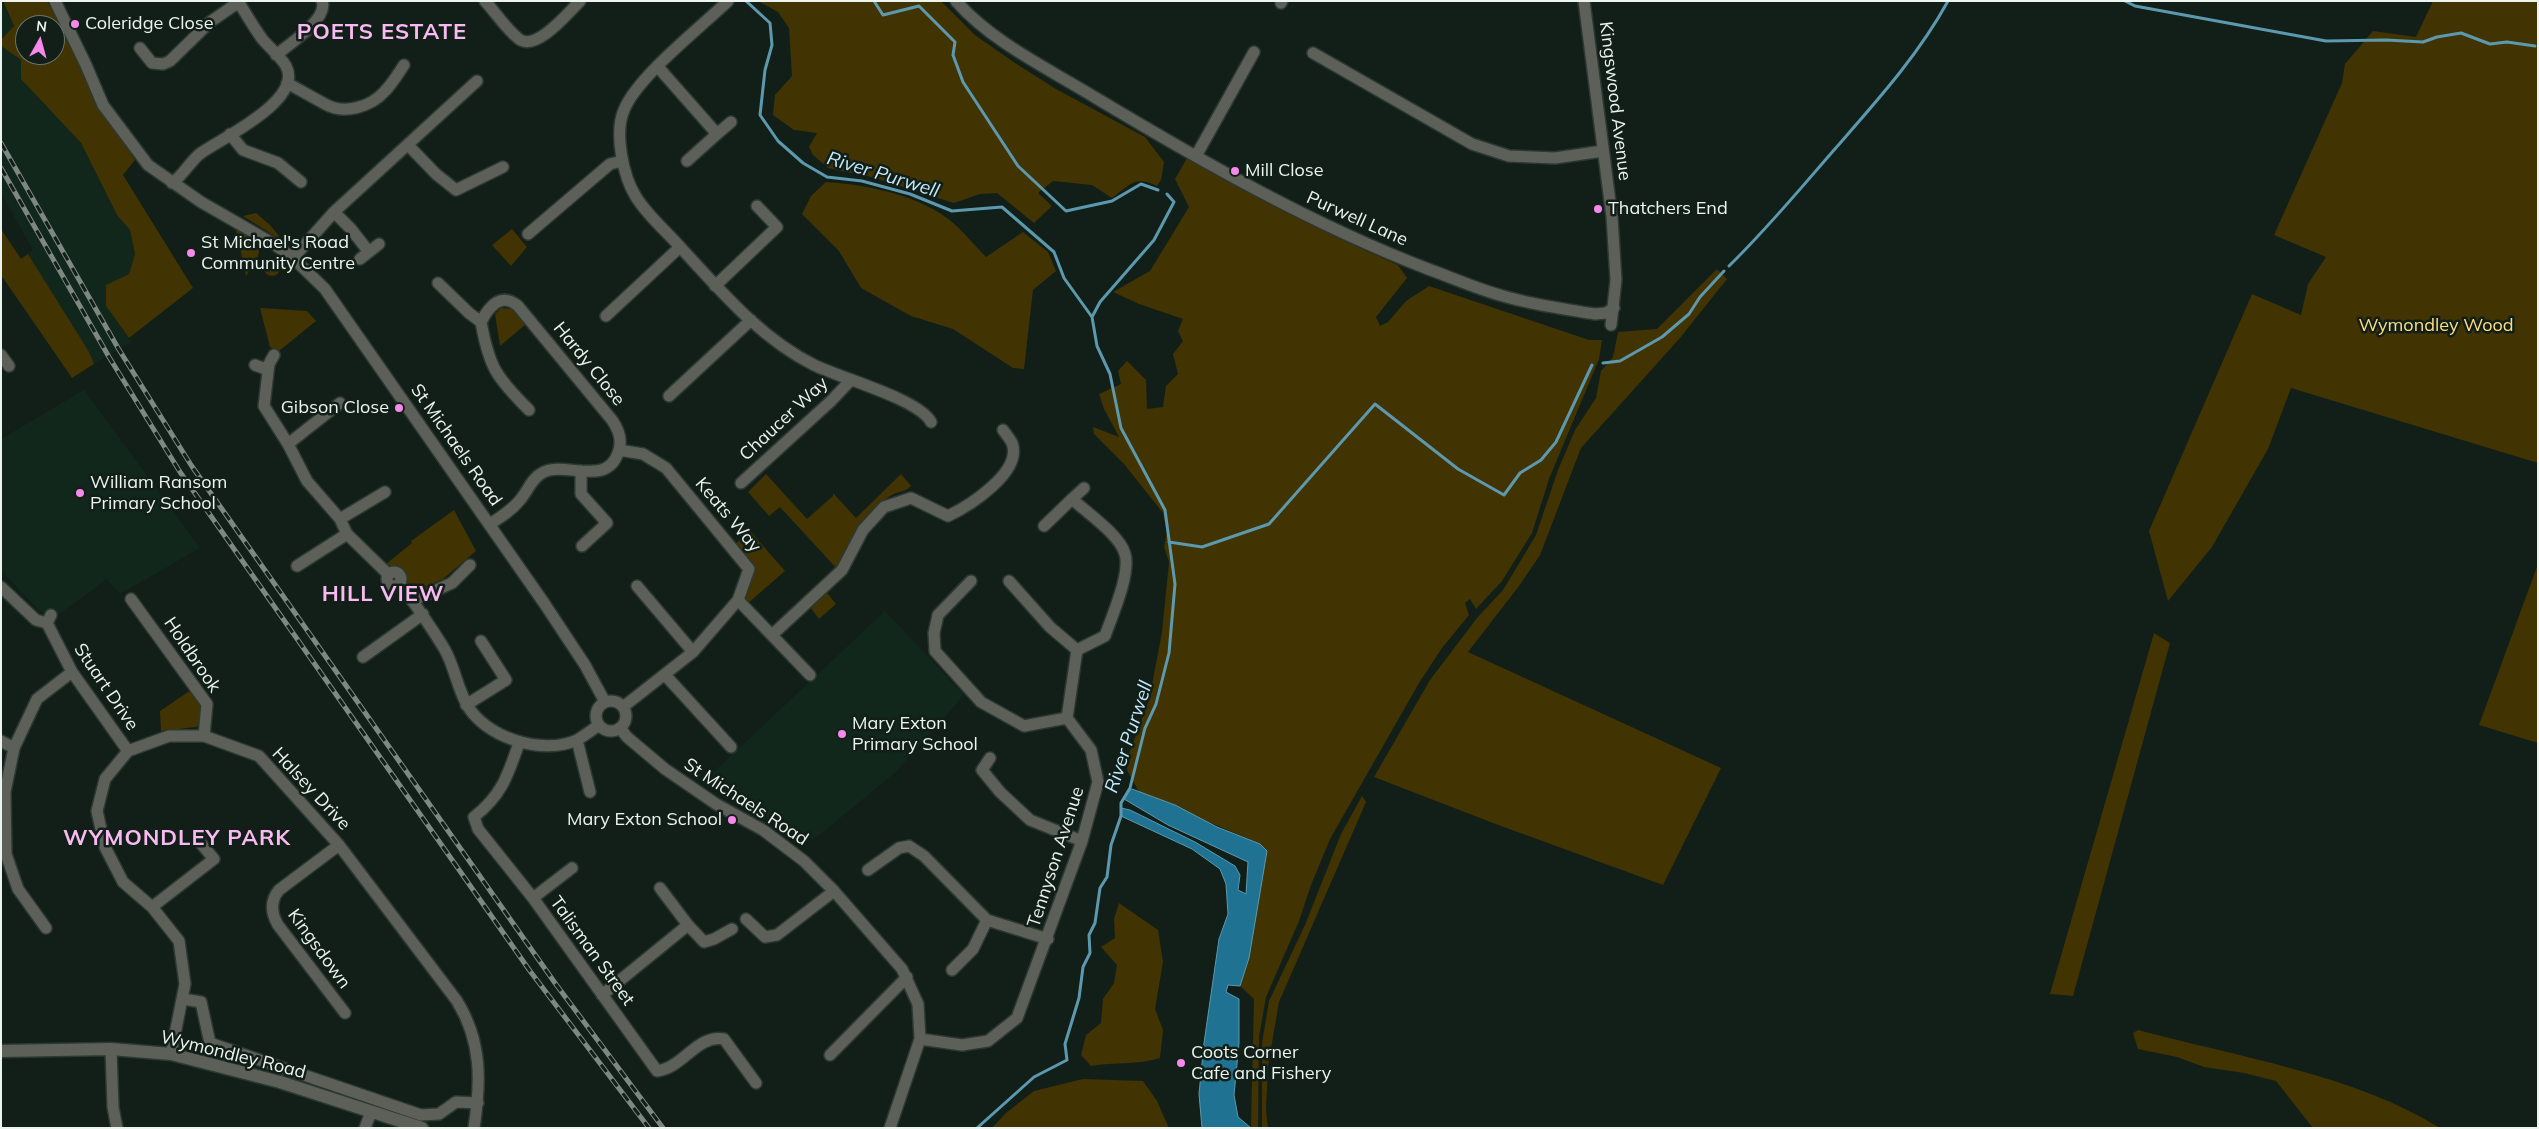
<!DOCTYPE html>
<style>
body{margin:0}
#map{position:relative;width:2539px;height:1129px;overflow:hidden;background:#121f18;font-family:Mulish,sans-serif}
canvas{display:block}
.frame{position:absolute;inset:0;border:2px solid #ebf4ef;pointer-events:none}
.north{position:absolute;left:15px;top:15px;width:50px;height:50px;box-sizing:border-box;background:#121f18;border:1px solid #69746e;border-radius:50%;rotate:7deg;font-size:14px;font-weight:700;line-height:20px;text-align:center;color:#ebf4ef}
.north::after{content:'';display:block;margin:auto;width:18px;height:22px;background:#f788ec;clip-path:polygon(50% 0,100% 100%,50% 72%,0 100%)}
</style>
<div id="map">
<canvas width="2539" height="1129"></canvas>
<div class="frame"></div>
<div class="north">N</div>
</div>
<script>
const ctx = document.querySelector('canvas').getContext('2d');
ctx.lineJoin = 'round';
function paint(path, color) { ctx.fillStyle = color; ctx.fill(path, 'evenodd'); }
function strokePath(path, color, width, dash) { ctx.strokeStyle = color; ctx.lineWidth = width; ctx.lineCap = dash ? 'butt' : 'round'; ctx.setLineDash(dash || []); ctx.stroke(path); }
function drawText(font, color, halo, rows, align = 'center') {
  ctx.font = font + ' Mulish,sans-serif'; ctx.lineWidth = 5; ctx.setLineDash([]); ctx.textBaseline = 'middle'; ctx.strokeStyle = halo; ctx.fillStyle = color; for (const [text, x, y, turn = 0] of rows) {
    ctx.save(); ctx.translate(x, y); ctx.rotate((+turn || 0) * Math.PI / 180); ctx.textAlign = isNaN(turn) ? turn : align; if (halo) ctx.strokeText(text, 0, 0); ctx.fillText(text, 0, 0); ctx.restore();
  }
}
const built = new Path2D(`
 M 1,1 L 14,26 L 1,40 Z
 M 1,46 L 21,60 L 21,79 L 81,143 L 117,215 L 130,230 L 135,254 L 129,274 L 106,285 L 106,306 L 131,342 L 94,364 L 28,254 L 33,250 L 1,193 Z
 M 84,390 L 200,548 L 120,594 L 107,579 L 55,617 L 38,610 L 1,570 L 1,439 Z
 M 885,611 L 964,695 L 896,772 L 813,840 L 702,783 Z`);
const green = new Path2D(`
 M 3,1 L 47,1 L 89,76 L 100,107 L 135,160 L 123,175 L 193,288 L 129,338 L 106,306 L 106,285 L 129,274 L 135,254 L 130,230 L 117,215 L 81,143 L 21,79 L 21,60 L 1,46 L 1,40 L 14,26 ZM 25,25 L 55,25 L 55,55 L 25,55 Z
 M 758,1 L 941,1 L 975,35 L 1015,63 L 1056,89 L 1145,137 L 1164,162 L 1161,180 L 1157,186 C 1134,175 1130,185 1112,198 L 1092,185 L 1053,181 L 1038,193 L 1052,206 L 1034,223 L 997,193 L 980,194 L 954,203 L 871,177 L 828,168 L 813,155 L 809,147 L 817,133 L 794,130 L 773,115 L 775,95 L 792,76 L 789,28 L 778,12 Z
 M 2433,1 L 2538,1 L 2538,463 L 2291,388 L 2268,449 L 2212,547 L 2168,601 L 2149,531 L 2252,294 L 2301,315 L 2308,284 L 2326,257 L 2274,235 L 2342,83 L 2345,64 L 2373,31 L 2416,37 Z
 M 1187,158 C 1255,199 1325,233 1398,265 L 1407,278 L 1376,317 L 1380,326 L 1388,322 L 1406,301 L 1429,286 L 1589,340 L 1602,340 L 1599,359 L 1549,479 L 1532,533 L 1502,581 L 1476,609 L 1470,599 L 1465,603 L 1469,615 L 1442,648 L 1419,683 L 1330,839 L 1311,885 L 1299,921 L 1266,997 L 1259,1037 L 1258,1128 L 1251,1128 L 1251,1126 L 1254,999 L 1240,986 L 1249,958 L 1260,844 L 1139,792 L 1127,770 L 1129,754 L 1149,700 L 1162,632 L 1169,562 L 1164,547 L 1167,533 L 1163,513 L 1124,464 L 1094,434 L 1093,427 L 1119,437 L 1104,409 L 1099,394 L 1121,384 L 1118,371 L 1127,361 L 1146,380 L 1147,409 L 1163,407 L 1166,386 L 1178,374 L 1173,354 L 1183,341 L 1178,331 L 1183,319 L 1139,304 L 1113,292 L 1150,271 L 1189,207 L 1175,179 Z
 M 826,182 C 862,184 911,194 941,214 C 958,224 972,243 986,257 L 1023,232 L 1048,252 L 1056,271 L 1033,290 L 1024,369 L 1013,368 L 953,329 L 911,316 L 861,288 L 839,251 L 802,214 L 811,196 Z
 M 256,213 L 270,225 L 284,242 L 243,216 Z
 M 1,229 L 21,259 L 28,254 L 89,352 L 94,364 L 72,378 L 1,275 Z
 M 236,229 C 266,245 264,250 246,276 Z
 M 512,229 L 527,247 L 511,266 L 492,245 Z
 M263 267a9 9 0 1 1 18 0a9 9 0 1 1-18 0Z
 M 1717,269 L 1727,279 L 1680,338 L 1581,448 L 1540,555 L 1519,586 L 1468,652 L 1721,768 L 1663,885 L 1493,823 L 1374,777 L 1430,680 L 1477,618 L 1503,590 L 1536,535 L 1558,470 L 1575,430 L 1596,398 L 1601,371 L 1613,357 L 1618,332 L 1657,329 Z
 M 260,308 L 307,311 L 316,321 L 279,351 L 270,347 Z
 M 501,308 L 512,309 L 525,325 L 500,346 L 495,314 Z
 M 766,474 L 807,519 L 833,496 L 833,493 L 856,518 L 901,474 L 911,486 C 904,493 898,491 890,496 C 866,512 851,545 838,570 L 780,507 L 769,516 L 748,492 Z
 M 454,510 L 476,551 L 443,579 L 413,592 L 402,570 L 386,564 L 412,543 L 411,541 Z
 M 751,532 L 785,571 L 747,604 L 743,600 L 754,569 L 735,544 Z
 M 2538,564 L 2538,743 L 2479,725 Z
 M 827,593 L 836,604 L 819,619 L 810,607 Z
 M 2154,633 L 2170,643 L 2073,996 L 2050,994 Z
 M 191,690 L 203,704 L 201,724 L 196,727 L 161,731 L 160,711 Z
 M 1362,796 L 1366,802 L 1279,1002 L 1268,1066 L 1266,1110 L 1268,1128 L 1262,1128 L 1262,1043 L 1269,1001 L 1305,925 L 1341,834 Z
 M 1119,903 L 1158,930 L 1163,962 L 1155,1009 L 1163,1030 L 1160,1058 C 1137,1065 1114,1062 1091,1066 L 1081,1055 L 1086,1035 L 1101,1023 L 1103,999 L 1114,983 L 1117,965 L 1101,947 L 1115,938 L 1114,919 Z
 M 2138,1030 C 2234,1056 2356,1075 2440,1128 L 2313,1128 L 2276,1081 L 2244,1073 L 2204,1067 L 2177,1057 L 2138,1049 L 2133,1033 Z
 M 1083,1079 L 1143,1081 L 1157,1101 L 1169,1128 L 992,1128 L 1006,1113 L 1034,1091 Z`);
const water = new Path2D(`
 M 1132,789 L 1175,805 L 1217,827 L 1260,844 L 1267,851 L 1249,958 L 1240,986 L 1228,985 L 1226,992 L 1239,999 L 1239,1043 L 1234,1095 L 1238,1117 L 1251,1128 L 1202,1128 L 1199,1094 L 1204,1043 L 1219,939 L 1228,914 L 1226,884 L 1220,869 L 1192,849 L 1121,816 L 1121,808 L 1130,810 L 1195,842 L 1235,866 L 1240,875 L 1238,890 L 1246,894 L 1248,862 L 1168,825 L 1124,799 Z`);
const stream = new Path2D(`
 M 746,1 L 770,23 L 772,45 L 765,70 L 760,115 L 778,141 L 803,163 L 827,177 L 862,181 L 910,194 L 952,211 L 1002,207 L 1054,252 L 1064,278 L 1092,317 L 1097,346 L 1110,374 L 1121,428 L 1165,510 L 1175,584 L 1169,653 L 1156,704 L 1145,728 L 1130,788 L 1121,803 L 1121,816 L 1111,845 L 1107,877 L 1100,888 L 1095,923 L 1089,935 L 1090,953 L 1083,967 L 1079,998 L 1065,1044 L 1067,1060 L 1034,1077 L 977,1128
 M 874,1 L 883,15 L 919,6 L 955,42 L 953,55 L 963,82 L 1018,166 L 1066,211 L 1112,201 L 1141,184 L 1158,190
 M 2125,1 L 2135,6 L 2326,41 L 2386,40 L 2423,42 L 2437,37 L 2461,33 L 2490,44 L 2507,42 L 2535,46
 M 1729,266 C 1767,229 1800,189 1834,150 C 1875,103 1918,56 1948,1
 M 1092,317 L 1100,302 L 1154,240 L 1174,202 L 1167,194
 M 1603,363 L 1620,361 L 1662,337 L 1689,314 L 1700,297 L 1724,271
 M 1169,542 L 1202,547 L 1269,524 L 1375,404 L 1458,469 L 1504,495 L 1520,473 L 1541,460 L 1556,442 L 1592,365`);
const minor = new Path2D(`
 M 55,1 L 86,65 L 103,105 L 148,165 L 201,202 L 274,244 L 293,258 L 325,289 L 544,603 L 585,665 L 605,702
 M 485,1 C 496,13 506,29 519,39 C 536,52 568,13 580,1
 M 728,1 C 701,27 637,77 624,110 C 614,133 623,176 636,197 C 648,216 666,231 681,248 C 721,291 760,338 814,365 C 840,378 919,399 931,422
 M 956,1 C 993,43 1049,69 1096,98 C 1203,162 1311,224 1428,269 C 1453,278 1477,289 1503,296 C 1533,305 1565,309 1595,314 L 1606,313 L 1614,308
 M 1584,1 L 1612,217 L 1616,280 L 1611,325
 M 1281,3 L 1282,1
 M 140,48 L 152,63 L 163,64 L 170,61 L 210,22 L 239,2
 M 1313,53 L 1472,144 L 1509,156 L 1555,158 L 1603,151
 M 276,55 C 288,45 329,19 322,1
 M 658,67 L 717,134 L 687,161
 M 287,83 C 300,90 312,97 325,104 C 344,115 371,107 385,91 C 392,84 398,74 404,65
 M 230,134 L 243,150 L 278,163 L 301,182
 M 717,134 L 731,122
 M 408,145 L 436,174 L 456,190 L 503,167
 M 1196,156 L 1254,52
 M 172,183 C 184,175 190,161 201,153 C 222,138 304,100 286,66 C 281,57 270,48 263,40 C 254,28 246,14 238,1
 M 334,212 L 351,229 L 369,252
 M 528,234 L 610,164 L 622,161
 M 293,258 L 334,212 L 477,81
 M 360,259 L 379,244
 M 438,283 L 469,313 L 481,322 C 489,367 496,377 529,410
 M 715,286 L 777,227 L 757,206
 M 606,316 L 680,247
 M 481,322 C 489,306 501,292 518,306 L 612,420 C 619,430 623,441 618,453 C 606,488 564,460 542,473 C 531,479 528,491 520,500 C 512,510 501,517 490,524
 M 1,355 L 9,366
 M 274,355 L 269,364 L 264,406 L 288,444 L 307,481 L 340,519 L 347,534 L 388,574
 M 255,365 L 268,370
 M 669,396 L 751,320
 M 288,444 L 340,403
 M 619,450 L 643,454 L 666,468 L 749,569 L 738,600 L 693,652 L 623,707
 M 581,471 L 581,494 L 607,523 L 582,546
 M 741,483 L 831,401 L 850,381
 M 1072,499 L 1084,488
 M 340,519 L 385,492
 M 297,566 L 347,534
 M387 579a7 7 0 1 1 14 0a7 7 0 1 1-14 0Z
 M 971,581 L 938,615 L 934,633 L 935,651 L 981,702 L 1024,726 L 1067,718
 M 1009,581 L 1050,627 L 1077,650
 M 400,583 C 415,605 431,626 445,650 C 454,666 457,686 466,703 C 483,737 542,756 577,740 C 584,736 592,730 599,725
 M 637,586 L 693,652
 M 1,587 L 36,620 L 47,623
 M 131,599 L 207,704 L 204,736
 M 738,600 L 810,675
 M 412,601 L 452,583 L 470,565
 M 51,615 L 47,623 L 72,672 L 128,751
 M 772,635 L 842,570 L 863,530 L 884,507 L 911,498 L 948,516 C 969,506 1023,472 1012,443 C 1010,439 1006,434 1003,430
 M 363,657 L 423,614
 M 666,676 L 731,747
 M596 716a15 15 0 1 1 30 0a15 15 0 1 1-30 0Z
 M 466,705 L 506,680 L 481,641
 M 620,728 L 627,737 L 665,769 L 716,804 L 763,830 L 804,861 L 834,891 L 902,969 L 918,1004 L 920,1039 L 890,1128
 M 577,740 L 590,792
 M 1,741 L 14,748
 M 519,743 C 508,775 502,795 474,817 L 478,829 L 533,898 L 657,1071 C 683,1068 697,1034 724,1039 L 756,1083
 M 990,758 L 982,770 L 1000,792 L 1030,820 L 1082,841
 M 339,845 L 279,890 C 270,901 271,913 278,925 L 345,1013
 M 868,870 L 899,848 L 909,846 L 924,856 L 987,920 L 1048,939
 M 660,888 L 688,925
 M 533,898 L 572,868
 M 152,907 L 214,859 L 198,840
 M 746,919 L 765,937 L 777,935 L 834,891
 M 46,928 L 18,889 L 6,854 L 5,792 L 14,748 L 37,699 L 72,672
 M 952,970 L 973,949 L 987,920
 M 602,995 L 688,925 L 704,942 L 714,939 L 732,929
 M 183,999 L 201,1002 L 210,1043 L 421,1115 L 439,1114 L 456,1102 L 478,1103
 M 920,1039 L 962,1045 L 988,1041 L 1017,1018 L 1082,841 L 1098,782 L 1091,750 L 1067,718 L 1077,650 L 1105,636 C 1112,616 1131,573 1125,554 C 1120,535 1086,512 1072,499 L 1044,526
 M 111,1049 L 113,1107 L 117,1128
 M 171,1054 L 185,984 L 179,941 L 152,907 L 123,882 L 105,847 L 97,811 L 105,779 L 128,751 L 169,736 L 204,736 L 259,756 L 339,845 L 457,1001 C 482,1042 481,1081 474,1128
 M 830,1055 L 907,977
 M 365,1128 L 371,1112`);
const tertiary = new Path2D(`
 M 1,1051 L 111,1049 L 171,1054 L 280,1082 L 422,1128`);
const rail = new Path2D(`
 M 1,143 L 118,348 L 191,465 L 555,983 L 663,1128
 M 1,168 L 109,357 L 180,472 L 530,971 L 649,1128`);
const markers = [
 [75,24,5,"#f788ec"],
 [1235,171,5,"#f788ec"],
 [1598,209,5,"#f788ec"],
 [191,253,5,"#f788ec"],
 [399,408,5,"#f788ec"],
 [80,493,5,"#f788ec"],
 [842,734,5,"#f788ec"],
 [732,820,5,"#f788ec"],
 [1181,1063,5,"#f788ec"]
];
const poiNames = [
 ["Coleridge Close",85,24],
 ["Mill Close",1245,171],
 ["Thatchers End",1608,209],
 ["St Michael's Road",201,243],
 ["Community Centre",201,264],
 ["Gibson Close",389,408,"right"],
 ["William Ransom",90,483],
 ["Primary School",90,504],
 ["Mary Exton",852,724],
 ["Primary School",852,745],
 ["Mary Exton School",722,820,"right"],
 ["Coots Corner",1191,1053],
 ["Cafe and Fishery",1191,1074]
];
const streetNames = [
 ["Kingswood Avenue",1615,101,83],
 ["Purwell Lane",1357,219,24],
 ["Hardy Close",589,364,51],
 ["Chaucer Way",784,419,-43],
 ["St Michaels Road",456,445,55],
 ["Keats Way",728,515,50],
 ["Holdbrook",192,655,56],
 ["Stuart Drive",106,687,56],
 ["Halsey Drive",311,789,47],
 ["St Michaels Road",746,802,33],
 ["Tennyson Avenue",1056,857,-72],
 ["Kingsdown",319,949,54],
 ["Talisman Street",592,951,54],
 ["Wymondley Road",233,1055,14]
];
const parkNames = [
 ["Wymondley Wood",2436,326]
];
const waterNames = [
 ["River Purwell",883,175,17],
 ["River Purwell",1129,737,-72]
];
const districtNames = [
 ["POETS ESTATE",382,32],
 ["HILL VIEW",383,594],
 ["WYMONDLEY PARK",177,838]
];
paint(built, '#12271c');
paint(green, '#413302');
paint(water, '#1f7292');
strokePath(water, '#5c99ae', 1);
strokePath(stream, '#5c99ae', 3);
strokePath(minor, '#2c3932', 14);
strokePath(tertiary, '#2c3932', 15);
strokePath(minor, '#5d6059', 11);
strokePath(tertiary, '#5d6059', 12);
strokePath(rail, '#7d8882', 5);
strokePath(rail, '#121f18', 3, [9]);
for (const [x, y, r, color] of markers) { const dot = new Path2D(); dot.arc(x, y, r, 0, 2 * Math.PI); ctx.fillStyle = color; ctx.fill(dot); strokePath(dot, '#121f18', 2); }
drawText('18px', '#ebf4ef', '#121f18', poiNames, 'left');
drawText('18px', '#ebf4ef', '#121f18', streetNames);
drawText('18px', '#fede7f', '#121f18', parkNames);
drawText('italic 19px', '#c2e9fc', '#121f18', waterNames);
ctx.letterSpacing = '1px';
drawText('bold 22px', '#f8baf0', '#121f18', districtNames);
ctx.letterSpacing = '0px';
</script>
